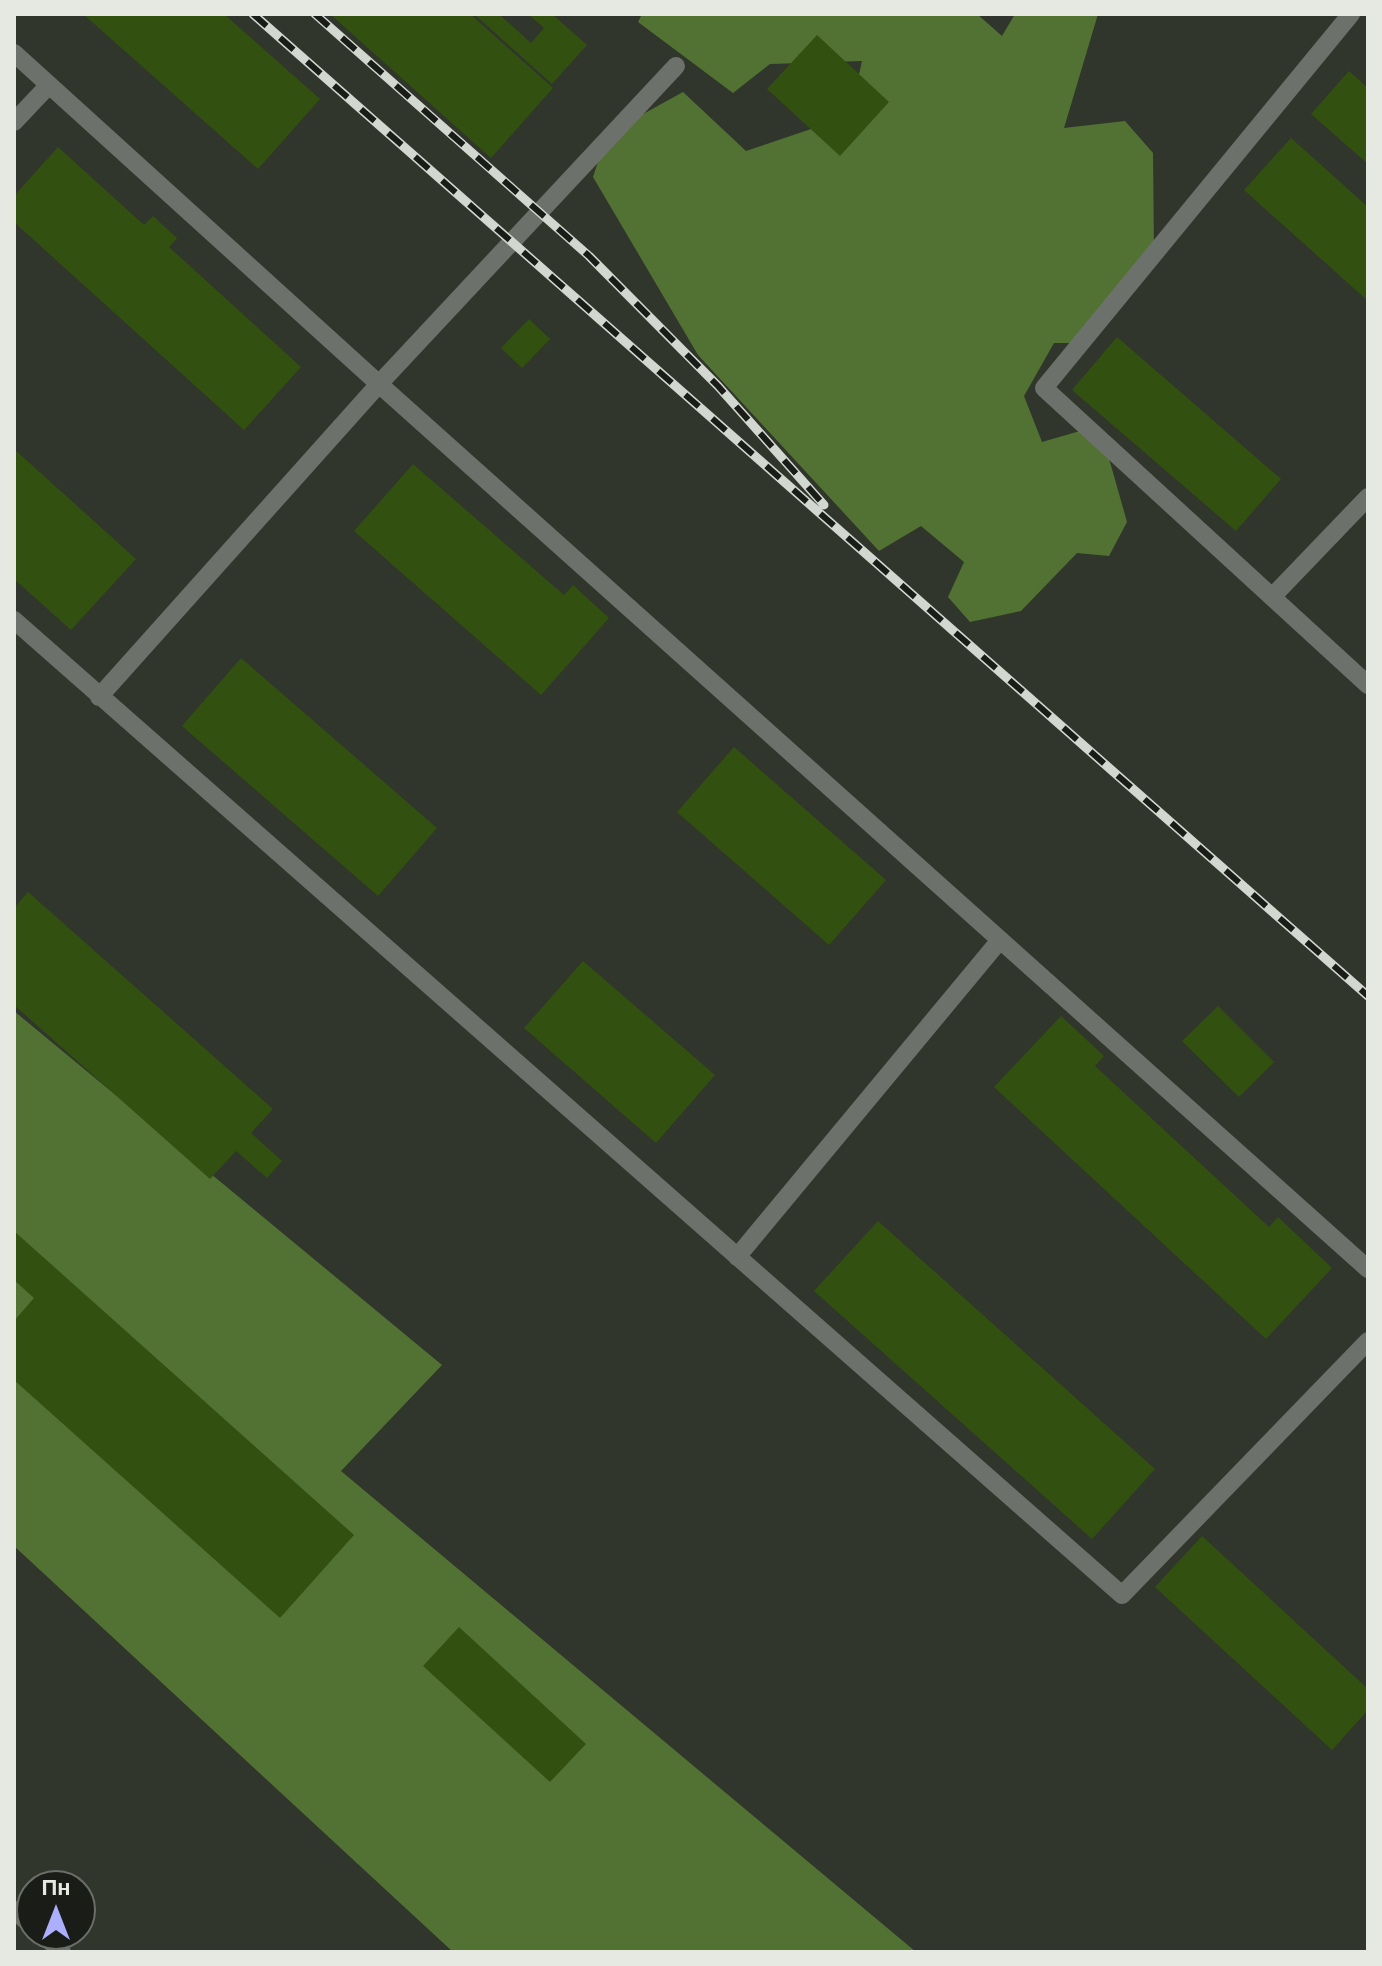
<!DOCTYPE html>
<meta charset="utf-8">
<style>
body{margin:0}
#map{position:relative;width:1382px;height:1966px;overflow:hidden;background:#30362b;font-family:"Work Sans",sans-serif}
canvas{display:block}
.frame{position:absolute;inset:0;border:16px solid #e5e9e2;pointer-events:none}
.north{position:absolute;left:16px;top:1870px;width:80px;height:80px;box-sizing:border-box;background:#191c17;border:2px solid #6b6e68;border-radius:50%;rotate:0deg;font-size:22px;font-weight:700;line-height:32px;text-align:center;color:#e5e9e2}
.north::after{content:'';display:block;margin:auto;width:28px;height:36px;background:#acaffb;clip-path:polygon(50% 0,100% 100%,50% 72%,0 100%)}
</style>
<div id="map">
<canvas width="1382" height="1966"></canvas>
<div class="frame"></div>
<div class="north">Пн</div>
</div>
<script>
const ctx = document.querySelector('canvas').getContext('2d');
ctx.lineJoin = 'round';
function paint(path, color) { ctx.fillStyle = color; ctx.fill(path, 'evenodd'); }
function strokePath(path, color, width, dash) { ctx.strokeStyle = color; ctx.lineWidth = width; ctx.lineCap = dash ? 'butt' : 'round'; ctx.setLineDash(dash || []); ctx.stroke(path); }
const forest = new Path2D(`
 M 642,14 L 977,14 L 1002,36 L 1015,14 L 1098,14 L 1064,128 L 1125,121 L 1153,153 L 1154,251 L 1090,343 L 1054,343 L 1024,396 L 1042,442 L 1080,431 L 1108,455 L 1127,522 L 1109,556 L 1077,553 L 1021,611 L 970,622 L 948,597 L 964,562 L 921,526 L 879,551 L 698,355 L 593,177 L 607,134 L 683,92 L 746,151 L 820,126 L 845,138 L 862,61 L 770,64 L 733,93 L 638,22 Z
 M 14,1011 L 442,1365 L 341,1471 L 916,1952 L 453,1952 L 14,1546 Z`);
const building = new Path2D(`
 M 83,14 L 224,14 L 320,99 L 258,169 Z
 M 330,14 L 470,14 L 553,88 L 491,158 Z
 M 474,14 L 499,14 L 531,43 L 544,28 L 528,14 L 552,14 L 587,45 L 552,84 Z
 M 817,35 L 889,102 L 840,156 L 767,89 Z
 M 1349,71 L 1368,88 L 1368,164 L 1311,114 Z
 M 1291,138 L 1368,207 L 1368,301 L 1244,190 Z
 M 58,147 L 144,225 L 153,216 L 177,238 L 169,247 L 301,367 L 244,430 L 14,222 L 14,196 Z
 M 529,319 L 550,339 L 522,368 L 501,348 Z
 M 1117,337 L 1281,479 L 1236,531 L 1072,390 Z
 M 14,449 L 136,559 L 71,630 L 14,579 Z
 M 413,464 L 564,595 L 573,585 L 609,618 L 541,695 L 354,531 Z
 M 241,658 L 437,828 L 378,896 L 182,726 Z
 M 734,747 L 886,880 L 829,945 L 677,812 Z
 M 28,892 L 273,1109 L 251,1133 L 282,1161 L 267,1178 L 236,1151 L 210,1179 L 14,1005 L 14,908 Z
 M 583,961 L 715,1075 L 656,1143 L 524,1028 Z
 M 1218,1006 L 1274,1062 L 1239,1097 L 1182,1041 Z
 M 1061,1016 L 1104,1056 L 1095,1066 L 1269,1227 L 1278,1217 L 1332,1268 L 1266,1339 L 994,1087 Z
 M 878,1221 L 1155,1469 L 1092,1539 L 814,1291 Z
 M 14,1231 L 354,1535 L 280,1618 L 14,1380 L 14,1321 L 34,1298 L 14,1280 Z
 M 1202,1536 L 1368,1689 L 1368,1710 L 1332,1750 L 1155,1587 Z
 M 459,1627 L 586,1744 L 550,1782 L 423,1666 Z`);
const lane = new Path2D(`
 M 1351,14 L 1044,388 L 1368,685
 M 14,53 L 379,384 L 1368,1269
 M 14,122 L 49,85
 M 1272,597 L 1368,497
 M 14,620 L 1122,1595 L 1368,1341
 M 99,697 L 379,384 L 676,66
 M 737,1257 L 1000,940
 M 14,1910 L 32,1926
 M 42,1934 L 62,1952`);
const rail = new Path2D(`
 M 253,14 L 1368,996
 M 315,14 L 589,256 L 718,386 L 824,505`);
paint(forest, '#527234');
paint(building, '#325110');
strokePath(lane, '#6d716b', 18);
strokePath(rail, '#d2d7cf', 9);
strokePath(rail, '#191c17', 6, [18]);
</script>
